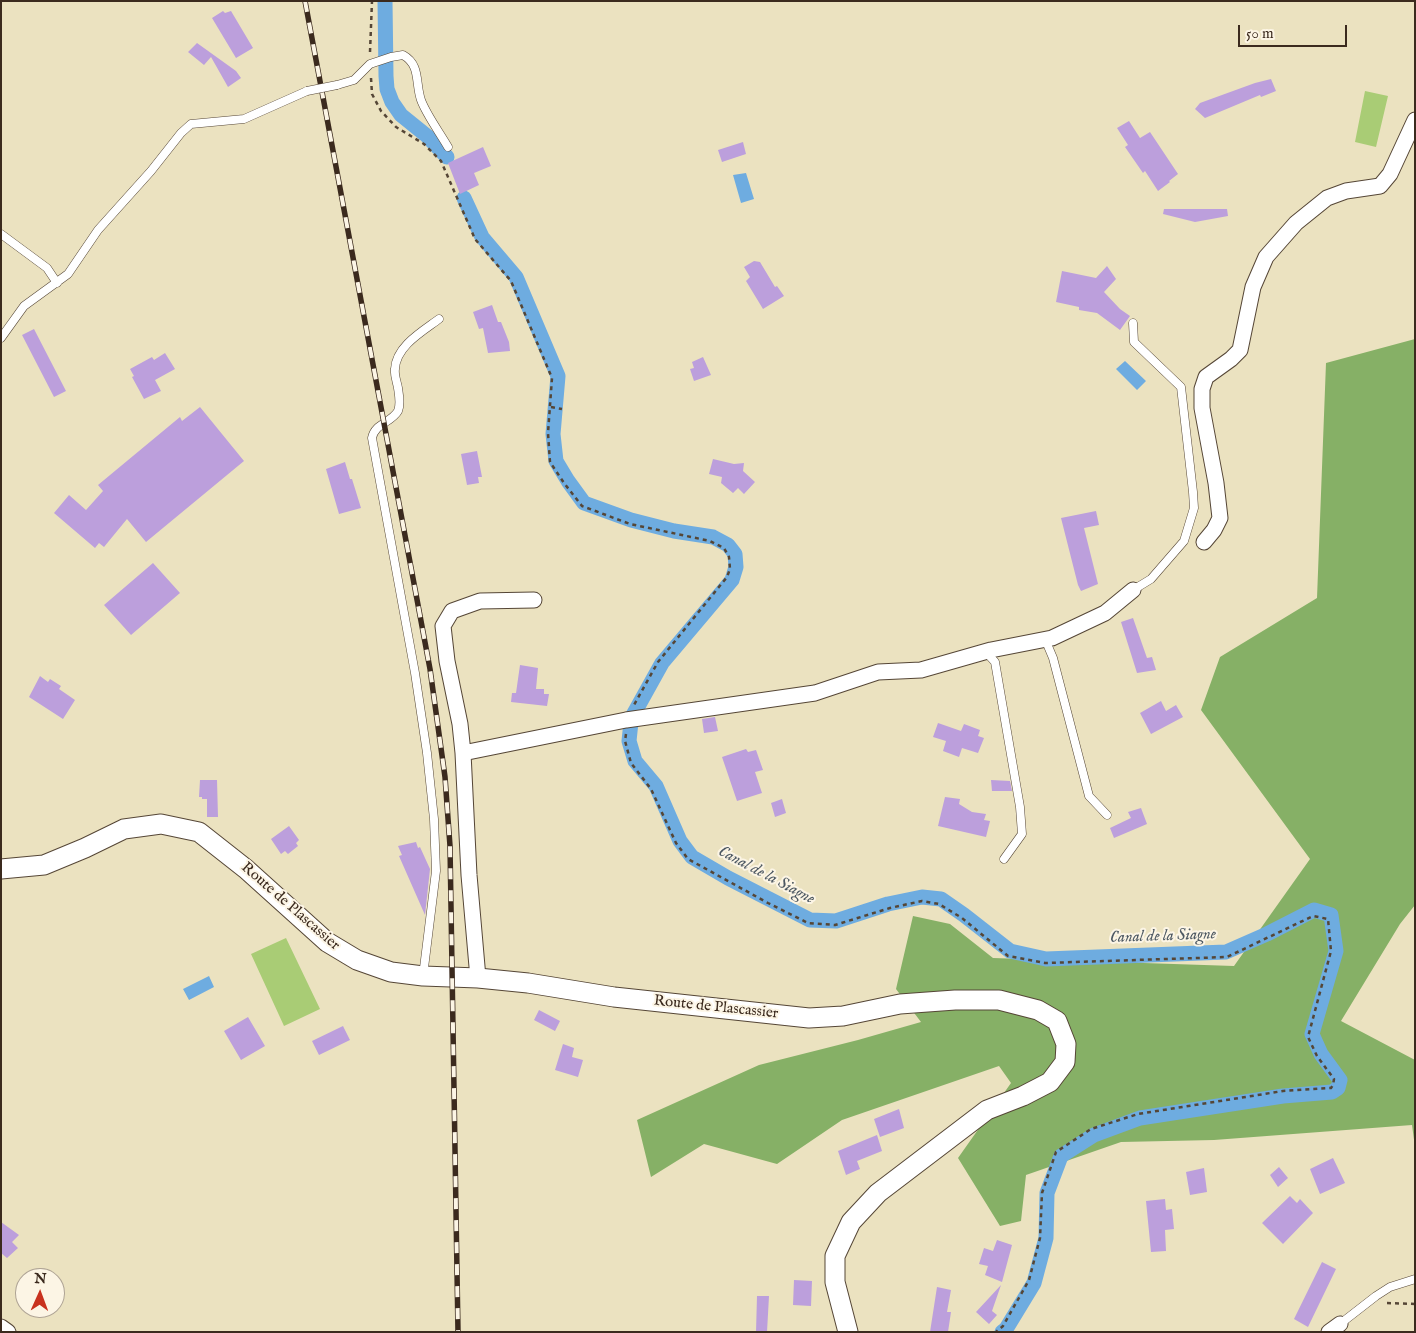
<!DOCTYPE html>
<style>
body{margin:0}
#map{position:relative;width:1416px;height:1333px;overflow:hidden;background:#ebe2c0;font-family:"IM FELL English",serif}
canvas{display:block}
.frame{position:absolute;inset:0;border:2px solid #3b2a1e;pointer-events:none}
.north{position:absolute;left:15px;top:1268px;width:50px;height:50px;box-sizing:border-box;background:#fcf5e5;border:1px solid #afa495;border-radius:50%;rotate:2deg;font-size:14px;font-weight:700;line-height:20px;text-align:center;color:#3b2a1e}
.north::after{content:'';display:block;margin:auto;width:18px;height:22px;background:#c8321e;clip-path:polygon(50% 0,100% 100%,50% 72%,0 100%)}
.scale{position:absolute;left:1238px;top:25px;width:109px;height:22px;box-sizing:border-box;border:2px solid #3b2a1e;border-top:0;padding-left:6px;font-size:15px;line-height:18px;white-space:nowrap;color:#3b2a1e;-webkit-text-stroke:4px #fcf5e5;paint-order:stroke}
</style>
<div id="map">
<canvas width="1416" height="1333"></canvas>
<div class="frame"></div>
<div class="north">N</div>
<div class="scale">50 m</div>
</div>
<script>
const ctx = document.querySelector('canvas').getContext('2d');
ctx.lineJoin = 'round';
function paint(path, color) { ctx.fillStyle = color; ctx.fill(path, 'evenodd'); }
function strokePath(path, color, width, dash) { ctx.strokeStyle = color; ctx.lineWidth = width; ctx.lineCap = dash ? 'butt' : 'round'; ctx.setLineDash(dash || []); ctx.stroke(path); }
function drawText(font, color, halo, rows, align = 'center') {
  ctx.font = font + ' "IM FELL English",serif'; ctx.lineWidth = 4; ctx.setLineDash([]); ctx.textBaseline = 'middle'; ctx.strokeStyle = halo; ctx.fillStyle = color; for (const [text, x, y, turn = 0] of rows) {
    ctx.save(); ctx.translate(x, y); ctx.rotate((+turn || 0) * Math.PI / 180); ctx.textAlign = isNaN(turn) ? turn : align; if (halo) ctx.strokeText(text, 0, 0); ctx.fillText(text, 0, 0); ctx.restore();
  }
}
const green = new Path2D(`
 M 1365,91 L 1388,96 L 1376,147 L 1355,142 Z
 M 286,938 L 320,1009 L 284,1026 L 251,954 Z`);
const forest = new Path2D(`
 M 1415,339 L 1415,905 L 1400,924 L 1341,1021 L 1415,1060 L 1415,1147 L 1412,1125 L 1214,1140 L 1121,1142 L 1026,1175 L 1021,1221 L 1000,1226 L 958,1158 L 1011,1083 L 999,1066 L 842,1120 L 777,1164 L 704,1144 L 651,1177 L 637,1120 L 759,1065 L 858,1040 L 921,1022 L 896,989 L 913,916 L 950,924 L 993,958 L 1234,966 L 1310,859 L 1201,710 L 1220,657 L 1317,598 L 1326,363 Z`);
const water = new Path2D(`
 M 746,173 L 754,199 L 741,203 L 733,175 Z
 M 1125,361 L 1146,381 L 1137,390 L 1116,369 Z
 M 209,976 L 214,987 L 189,1000 L 183,989 Z`);
const canal = new Path2D(`
 M 385,1 L 386,76 L 387,89 L 392,102 L 401,115 L 427,136 L 447,157
 M 464,198 L 482,237 L 516,277 L 558,376 L 553,434 L 556,461 L 568,481 L 584,503 L 631,520 L 674,531 L 713,537 L 728,545 L 735,554 L 736,567 L 732,580 L 662,663 L 632,717
 M 631,722 L 629,741 L 635,761 L 656,786 L 680,841 L 692,857 L 728,878 L 810,920 L 836,921 L 888,904 L 922,897 L 941,899 L 964,915 L 1010,951 L 1046,959 L 1226,952 L 1267,934 L 1314,910 L 1331,915 L 1336,951 L 1312,1034 L 1321,1054 L 1340,1080 L 1338,1088 L 1332,1092 L 1283,1096 L 1140,1118 L 1094,1135 L 1061,1156 L 1047,1193 L 1046,1238 L 1034,1283 L 1006,1329 L 1002,1332`);
const building = new Path2D(`
 M 223,11 L 225,13 L 231,11 L 253,48 L 236,58 L 212,18 Z
 M 197,43 L 236,71 L 241,78 L 228,87 L 211,57 L 204,65 L 188,52 Z
 M 1271,79 L 1276,91 L 1261,97 L 1260,95 L 1205,118 L 1195,109 L 1200,103 L 1255,83 Z
 M 1129,121 L 1140,138 L 1150,132 L 1178,174 L 1169,181 L 1170,182 L 1158,191 L 1145,171 L 1143,173 L 1125,147 L 1128,145 L 1117,128 Z
 M 743,142 L 746,154 L 722,162 L 718,150 Z
 M 483,147 L 491,166 L 474,173 L 479,185 L 460,194 L 448,163 Z
 M 1164,209 L 1227,209 L 1228,216 L 1195,222 L 1163,214 Z
 M 754,261 L 760,262 L 775,287 L 777,286 L 784,296 L 763,309 L 746,281 L 750,277 L 744,267 Z
 M 1107,266 L 1116,279 L 1104,292 L 1120,309 L 1130,316 L 1120,330 L 1097,313 L 1079,310 L 1079,307 L 1056,302 L 1062,271 L 1096,278 Z
 M 492,305 L 498,322 L 501,322 L 509,342 L 510,351 L 488,353 L 483,328 L 479,329 L 473,312 Z
 M 34,329 L 66,391 L 54,397 L 22,335 Z
 M 165,353 L 175,369 L 155,380 L 161,391 L 144,399 L 132,377 L 134,376 L 130,369 L 152,357 L 154,360 Z
 M 703,357 L 711,375 L 694,381 L 690,369 L 694,368 L 692,362 Z
 M 200,407 L 244,461 L 146,542 L 127,519 L 104,547 L 99,543 L 95,548 L 54,513 L 69,495 L 86,510 L 103,491 L 98,485 L 180,417 L 182,421 Z
 M 477,451 L 482,477 L 478,477 L 479,483 L 467,485 L 461,454 Z
 M 713,459 L 734,464 L 744,463 L 743,471 L 755,482 L 744,494 L 738,488 L 733,493 L 721,483 L 722,477 L 709,474 Z
 M 345,462 L 350,479 L 352,479 L 361,508 L 339,514 L 326,469 Z
 M 1096,511 L 1099,525 L 1084,528 L 1098,584 L 1081,591 L 1078,585 L 1061,518 Z
 M 153,563 L 180,593 L 131,635 L 104,605 Z
 M 1133,618 L 1147,658 L 1152,657 L 1156,670 L 1137,673 L 1121,622 Z
 M 520,665 L 538,668 L 536,689 L 544,689 L 544,694 L 549,694 L 547,706 L 511,702 L 512,693 L 516,693 Z
 M 40,676 L 48,682 L 50,679 L 61,686 L 59,689 L 75,700 L 63,719 L 29,697 Z
 M 1161,701 L 1166,711 L 1176,705 L 1183,717 L 1151,734 L 1140,713 Z
 M 715,717 L 718,731 L 704,733 L 702,719 Z
 M 938,723 L 961,731 L 964,724 L 980,730 L 978,736 L 984,738 L 978,753 L 962,748 L 959,757 L 943,751 L 946,741 L 933,737 Z
 M 746,749 L 748,752 L 756,750 L 763,770 L 755,772 L 762,793 L 737,801 L 722,757 Z
 M 200,780 L 217,780 L 218,817 L 207,817 L 207,799 L 202,799 L 202,797 L 199,797 Z
 M 991,780 L 1010,781 L 1012,791 L 992,791 Z
 M 945,797 L 960,799 L 959,804 L 972,812 L 986,814 L 984,820 L 990,821 L 986,837 L 938,826 Z
 M 782,799 L 786,813 L 775,817 L 771,803 Z
 M 1141,808 L 1147,824 L 1114,838 L 1110,828 L 1131,818 L 1128,812 Z
 M 289,826 L 299,840 L 296,843 L 298,846 L 288,854 L 285,851 L 281,854 L 271,839 Z
 M 416,842 L 418,848 L 420,847 L 430,869 L 425,915 L 399,856 L 402,855 L 398,846 Z
 M 539,1010 L 560,1021 L 555,1031 L 534,1020 Z
 M 248,1017 L 265,1046 L 241,1060 L 224,1031 Z
 M 343,1026 L 350,1040 L 319,1055 L 312,1041 Z
 M 563,1044 L 574,1048 L 572,1057 L 583,1060 L 578,1077 L 555,1070 Z
 M 899,1109 L 904,1128 L 880,1137 L 874,1119 Z
 M 877,1135 L 882,1151 L 857,1161 L 860,1169 L 846,1175 L 838,1151 Z
 M 1333,1158 L 1345,1183 L 1320,1194 L 1310,1169 Z
 M 1279,1167 L 1288,1178 L 1278,1187 L 1270,1175 Z
 M 1204,1168 L 1207,1192 L 1190,1195 L 1186,1172 Z
 M 1290,1196 L 1297,1203 L 1300,1199 L 1313,1213 L 1283,1244 L 1262,1223 Z
 M 1165,1199 L 1166,1210 L 1172,1209 L 1174,1229 L 1165,1230 L 1166,1251 L 1151,1252 L 1146,1201 Z
 M 1,1222 L 19,1235 L 12,1242 L 18,1248 L 7,1258 L 1,1253 Z
 M 997,1240 L 1012,1245 L 1002,1282 L 985,1275 L 988,1266 L 979,1264 L 984,1248 L 993,1251 Z
 M 1322,1262 L 1336,1269 L 1308,1327 L 1294,1319 Z
 M 794,1280 L 812,1281 L 811,1306 L 793,1305 Z
 M 1001,1285 L 992,1311 L 997,1315 L 989,1324 L 976,1312 Z
 M 937,1287 L 951,1290 L 947,1312 L 951,1312 L 948,1332 L 930,1332 Z
 M 757,1296 L 769,1296 L 767,1332 L 756,1332 Z`);
const path = new Path2D(`
 M 370,52 L 372,1
 M 371,78 L 372,94 L 381,111 L 396,127 L 424,144 L 441,161 L 475,239 L 511,281 L 552,378 L 548,433 L 550,462 L 564,483 L 582,506 L 630,524 L 710,541 L 724,548 L 729,557 L 730,569 L 727,577 L 658,662 L 634,705
 M 551,407 L 562,409
 M 626,734 L 625,741 L 631,763 L 651,789 L 676,843 L 688,859 L 768,903 L 808,923 L 835,925 L 890,908 L 922,901 L 939,904 L 962,918 L 1008,956 L 1045,963 L 1227,957 L 1313,916 L 1328,919 L 1331,951 L 1308,1037 L 1317,1056 L 1334,1079 L 1333,1085 L 1331,1088 L 1283,1091 L 1138,1114 L 1091,1129 L 1056,1152 L 1042,1193 L 1040,1238 L 1029,1280 L 1003,1326 L 996,1332
 M 1387,1303 L 1415,1304`);
const service = new Path2D(`
 M 337,85 L 354,80 L 370,64 L 391,57 L 403,55 C 421,65 415,83 421,100 C 426,114 440,133 448,147
 M 1,234 L 47,268 L 57,283
 M 1133,323 L 1134,342 L 1181,387 L 1193,492 L 1194,508 L 1184,541 L 1151,579 L 1133,590
 M 1,338 L 24,306 L 68,274 L 98,230 L 151,171 L 181,133 L 191,124 L 244,119 L 307,91
 M 1045,639 L 1053,658 L 1089,796 L 1107,815
 M 985,651 L 995,662 L 1020,807 L 1022,834 L 1004,859
 M 423,976 L 436,871 L 434,819 L 427,753 L 415,673 L 372,438 C 375,423 391,423 398,411 C 401,404 399,395 398,388 C 397,382 394,375 395,369 C 396,346 423,331 439,319
 M 1340,1324 L 1376,1296 L 1390,1287 L 1415,1279`);
const minor = new Path2D(`
 M 1204,542 L 1214,530 L 1220,518 L 1216,483 L 1202,408 L 1202,389 L 1206,377 L 1231,359 L 1240,350 L 1253,287 L 1266,257 L 1296,223 L 1327,198 L 1346,191 L 1380,186 L 1390,174 L 1415,120
 M 463,753 L 626,720 L 815,693 L 878,672 L 921,670 L 991,650 L 1052,638 L 1105,613 L 1133,590
 M 478,978 L 469,875 L 463,753 L 460,724 L 447,661 L 443,626 L 452,611 L 480,601 L 534,600
 M 1,1327 L 8,1332
 M 1329,1332 L 1340,1324`);
const tertiary = new Path2D(`
 M 1,869 L 44,865 L 85,848 L 124,829 L 161,824 L 199,832 L 246,869 L 327,942 L 357,960 L 391,972 L 423,976 L 478,978 L 528,983 L 614,997 L 809,1018 L 843,1016 L 900,1004 L 955,1000 L 999,1000 L 1038,1010 L 1057,1021 L 1066,1044 L 1065,1062 L 1050,1082 L 1023,1096 L 987,1110 L 878,1193 L 851,1222 L 835,1256 L 835,1282 L 848,1332`);
const rail = new Path2D(`
 M 305,1 L 430,669 L 445,777 L 450,846 L 458,1332`);
const serviceBridge = new Path2D(`
 M 307,91 L 337,85`);
const streetNames = [
 ["Route de Plascassier",290,907,41],
 ["Route de Plascassier",716,1008,6]
];
const waterNames = [
 ["Canal de la Siagne",766,876,28],
 ["Canal de la Siagne",1163,937,-2]
];
paint(green, '#a9cc75');
paint(forest, '#86b066');
paint(water, '#6eace0');
strokePath(canal, '#6eace0', 15);
paint(building, '#bc9fdc');
strokePath(service, '#554636', 9);
strokePath(minor, '#554636', 17);
strokePath(tertiary, '#554636', 21);
strokePath(path, '#554636', 2.5, [4, 4]);
strokePath(service, '#fff', 8);
strokePath(minor, '#fff', 15);
strokePath(tertiary, '#fff', 19);
strokePath(rail, '#3b2a1e', 5.5);
strokePath(rail, '#fcf5e5', 4, [11]);
strokePath(serviceBridge, '#554636', 9, []);
strokePath(serviceBridge, '#fff', 8);
drawText('15px', '#3b2a1e', '#fcf5e5', streetNames);
drawText('italic 16px', '#4d5862', '#fcf5e5', waterNames);
</script>
